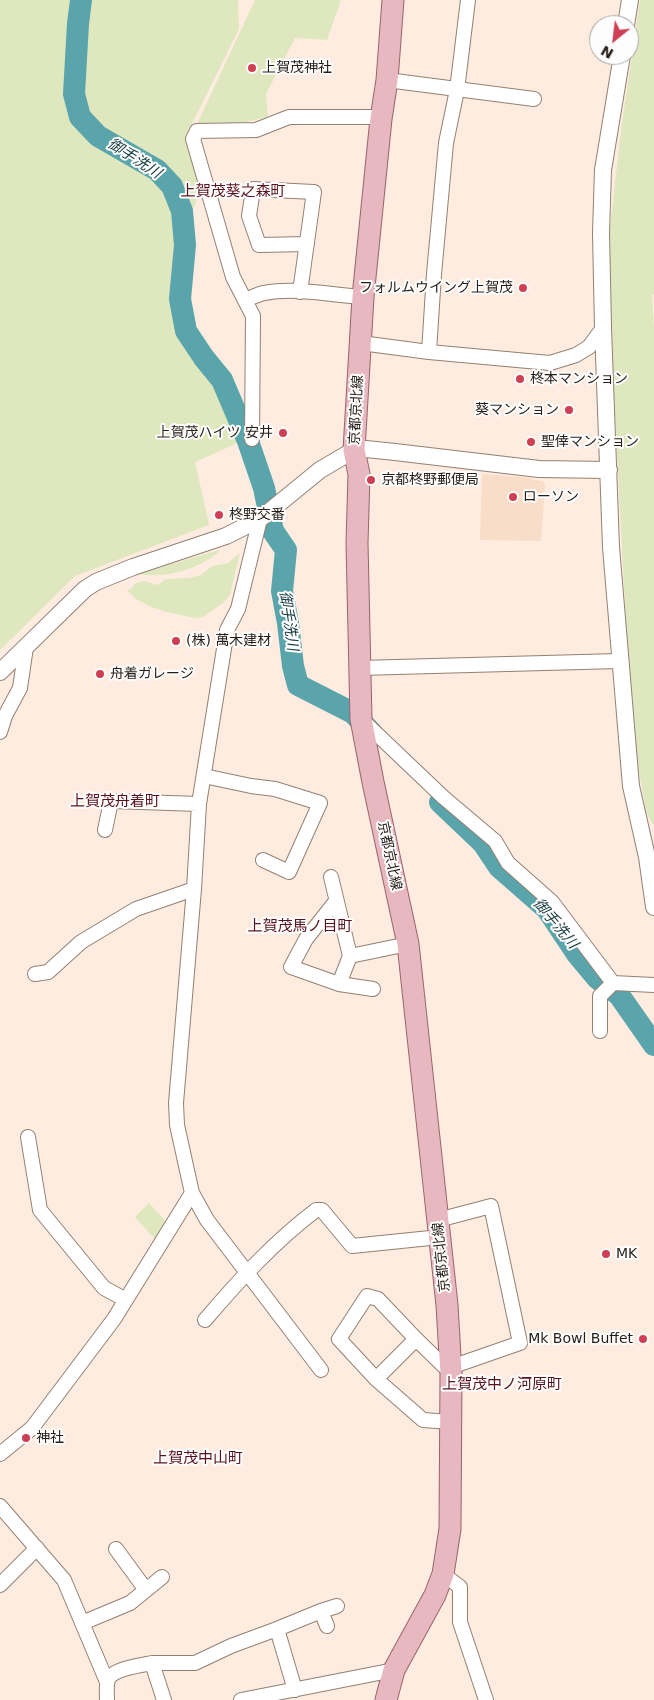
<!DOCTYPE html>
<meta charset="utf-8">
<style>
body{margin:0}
#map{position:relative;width:654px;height:1700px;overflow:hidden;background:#fdecdf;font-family:"DejaVu Sans",sans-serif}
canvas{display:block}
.north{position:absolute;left:589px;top:15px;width:50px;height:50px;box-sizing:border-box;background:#fdfdfd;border:1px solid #a7a3a1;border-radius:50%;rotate:209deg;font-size:14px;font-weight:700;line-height:20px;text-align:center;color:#251d17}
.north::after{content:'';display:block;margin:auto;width:18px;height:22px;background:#cf3f54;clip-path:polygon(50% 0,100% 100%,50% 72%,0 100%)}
</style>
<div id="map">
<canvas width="654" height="1700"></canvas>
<div class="north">N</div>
</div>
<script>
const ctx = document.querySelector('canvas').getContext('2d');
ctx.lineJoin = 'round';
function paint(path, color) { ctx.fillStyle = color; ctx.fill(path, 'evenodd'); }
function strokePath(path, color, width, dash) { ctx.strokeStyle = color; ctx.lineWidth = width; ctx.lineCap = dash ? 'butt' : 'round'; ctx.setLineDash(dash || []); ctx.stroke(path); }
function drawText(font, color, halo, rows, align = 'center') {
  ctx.font = font + ' "DejaVu Sans","Noto Sans JP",sans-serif'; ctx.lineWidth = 4; ctx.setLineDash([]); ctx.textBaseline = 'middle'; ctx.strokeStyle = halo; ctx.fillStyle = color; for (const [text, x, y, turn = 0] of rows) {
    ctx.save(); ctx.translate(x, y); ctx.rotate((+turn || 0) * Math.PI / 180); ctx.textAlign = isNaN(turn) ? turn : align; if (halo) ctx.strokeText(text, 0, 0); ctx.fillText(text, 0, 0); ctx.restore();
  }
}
const built = new Path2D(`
 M 482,474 L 531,478 L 534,480 L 543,481 L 545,484 L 541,541 L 480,540 Z`);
const green = new Path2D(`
 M 0,0 L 238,0 L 239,29 L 190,128 L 188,137 L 203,186 L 178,243 L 177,312 L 190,345 L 220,386 L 240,442 L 195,462 L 209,525 L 75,576 L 0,650 Z
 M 255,0 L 341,0 L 327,40 L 295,38 L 266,94 L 268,117 L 241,123 L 197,124 Z
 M 640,0 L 654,0 L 654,294 L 652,295 L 654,329 L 654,825 L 651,822 L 646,811 L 636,754 L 629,683 L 610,322 L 609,237 L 621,130 Z
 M 219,550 L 221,550 C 200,569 166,579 138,574 Z
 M 240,553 L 230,595 L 223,603 L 203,617 L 195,618 L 167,612 L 151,607 L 136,599 L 127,590 L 132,588 L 134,584 L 144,581 L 158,585 L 165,579 L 189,578 L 201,575 L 212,566 L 228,563 Z
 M 149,1203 L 171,1227 L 160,1245 L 135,1217 Z`);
const river = new Path2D(`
 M 81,0 L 78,24 L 74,94 L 80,117 L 98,136 L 157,170 L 172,186 L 182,211 L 185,245 L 180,299 L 186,331 L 204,358 L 222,380 L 248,441 L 264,488 L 273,531 L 286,550 L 282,591 L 288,623 L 293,666 L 298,685 L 353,713 L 372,733
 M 440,802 L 483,843 L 499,867 L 547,909 L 577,954 L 597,978 L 619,995 L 654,1045`);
const minor = new Path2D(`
 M 387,80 L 534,99
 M 300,292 L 314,192 L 253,189 L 249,216 L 259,245 L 307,244
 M 245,300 C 251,298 258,294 264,293 C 296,287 331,295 363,297
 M 361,343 L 429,352 L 550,363 L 576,355 L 589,347 L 603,328
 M 429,352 L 434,274 L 446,143 L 457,90 L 468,0
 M 252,439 L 253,316 L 233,277 L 193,139 L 197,131 L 256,130 L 289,117 L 376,117 L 381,119
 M 359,668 L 619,661
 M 361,719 L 443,797 L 495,841 L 508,863 L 552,902 L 613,983 L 654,985
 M 0,732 L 5,716 L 20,688 L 26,647
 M 204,776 L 251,786 L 275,789 L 320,803 L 289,872 L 263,860
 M 105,830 L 111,801 L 199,804
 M 331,877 L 350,956 L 339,984
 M 194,889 L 176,1103 L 177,1125 L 192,1193 L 207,1220 L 321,1370
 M 336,901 L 306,939 L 291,967 L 339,984 L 373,989
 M 350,956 L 408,944
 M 35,974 L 48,972 L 81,942 L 136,909 L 194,889 L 199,804 L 227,630 L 238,609 L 260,519
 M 600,1031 L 600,996 L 613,983
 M 28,1137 L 40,1210 L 104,1288 L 126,1300
 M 438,1220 L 491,1206 L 520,1343 L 451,1367
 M 205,1320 C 239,1280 274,1242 316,1210 L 322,1210 L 352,1246 L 440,1237
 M 376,1379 L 416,1339
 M 451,1422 L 423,1420 L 376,1379 L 339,1339 L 367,1296 L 378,1299 L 416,1339 L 451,1373
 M 0,1454 L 32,1428 L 114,1319 L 192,1193
 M 0,1506 L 64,1580 L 107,1682
 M 116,1549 L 146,1590
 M 443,1574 L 460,1587 L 460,1622 L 486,1700
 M 0,1585 L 37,1548
 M 321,1611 L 337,1606
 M 82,1623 L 130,1603 L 162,1577
 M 277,1629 L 321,1611 L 327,1626
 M 107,1700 C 107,1694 106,1685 108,1680 C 112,1669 141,1665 152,1663
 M 164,1700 L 152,1663 L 195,1663 L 231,1646 L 277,1629 L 295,1690
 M 241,1700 L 394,1670`);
const tertiary = new Path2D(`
 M 626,25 L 630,0
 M 622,55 L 603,170 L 601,233 L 603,328 L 611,547 L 631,786 L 647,857 L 654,907
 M 0,672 L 85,589 L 96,582 L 133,567 L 226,536 L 260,519 L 320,470 L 354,450 L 366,449 L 395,452 L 539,469 L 609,470`);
const primary = new Path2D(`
 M 386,1700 L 394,1670 L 435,1595 L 443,1574 L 450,1529 L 451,1373 L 447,1305 L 408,944 L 373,782 L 361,719 L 357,543 L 359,474 L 354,450 L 363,297 L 381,119 L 387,80 L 393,0`);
const markers = [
 [252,68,5,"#cf3f54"],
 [523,288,5,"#cf3f54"],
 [520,379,5,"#cf3f54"],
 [569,410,5,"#cf3f54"],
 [283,433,5,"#cf3f54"],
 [531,442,5,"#cf3f54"],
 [371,480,5,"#cf3f54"],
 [513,497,5,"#cf3f54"],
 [219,515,5,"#cf3f54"],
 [176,641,5,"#cf3f54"],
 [100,674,5,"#cf3f54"],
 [606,1254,5,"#cf3f54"],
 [643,1339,5,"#cf3f54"],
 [26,1438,5,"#cf3f54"]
];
const poiNames = [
 ["上賀茂神社",262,68],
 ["フォルムウイング上賀茂",513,288,"right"],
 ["柊本マンション",530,379],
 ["葵マンション",559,410,"right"],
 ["上賀茂ハイツ 安井",273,433,"right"],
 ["聖倖マンション",541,442],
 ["京都柊野郵便局",381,480],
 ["ローソン",523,497],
 ["柊野交番",229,515],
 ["(株) 萬木建材",186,641],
 ["舟着ガレージ",110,674],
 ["MK",616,1254],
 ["Mk Bowl Buffet",633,1339,"right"],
 ["神社",36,1438]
];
const streetNames = [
 ["京都京北線",357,410,-87],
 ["京都京北線",389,856,78],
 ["京都京北線",442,1257,-96]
];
const waterNames = [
 ["御手洗川",134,159,33],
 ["御手洗川",288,621,82],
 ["御手洗川",555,924,50]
];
const neighbourhoodNames = [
 ["上賀茂葵之森町",233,192],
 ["上賀茂舟着町",115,802],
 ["上賀茂馬ノ目町",300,927],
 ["上賀茂中ノ河原町",502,1385],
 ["上賀茂中山町",198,1459]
];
paint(built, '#f8ddc8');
paint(green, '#dfe7be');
strokePath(river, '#5aa5ac', 22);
strokePath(minor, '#938072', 16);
strokePath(tertiary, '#938072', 18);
strokePath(primary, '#9a636b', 23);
strokePath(minor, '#fff', 14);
strokePath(tertiary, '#fff', 16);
strokePath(primary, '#e8b8c1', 21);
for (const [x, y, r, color] of markers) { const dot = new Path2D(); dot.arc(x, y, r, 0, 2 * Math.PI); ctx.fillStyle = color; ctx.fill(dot); strokePath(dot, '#fdfdfd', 2); }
drawText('14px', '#251d17', '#fdfdfd', poiNames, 'left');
drawText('14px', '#251d17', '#fdfdfd', streetNames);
drawText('italic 15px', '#1b4043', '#fdfdfd', waterNames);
drawText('15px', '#57121d', '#fdfdfd', neighbourhoodNames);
</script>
